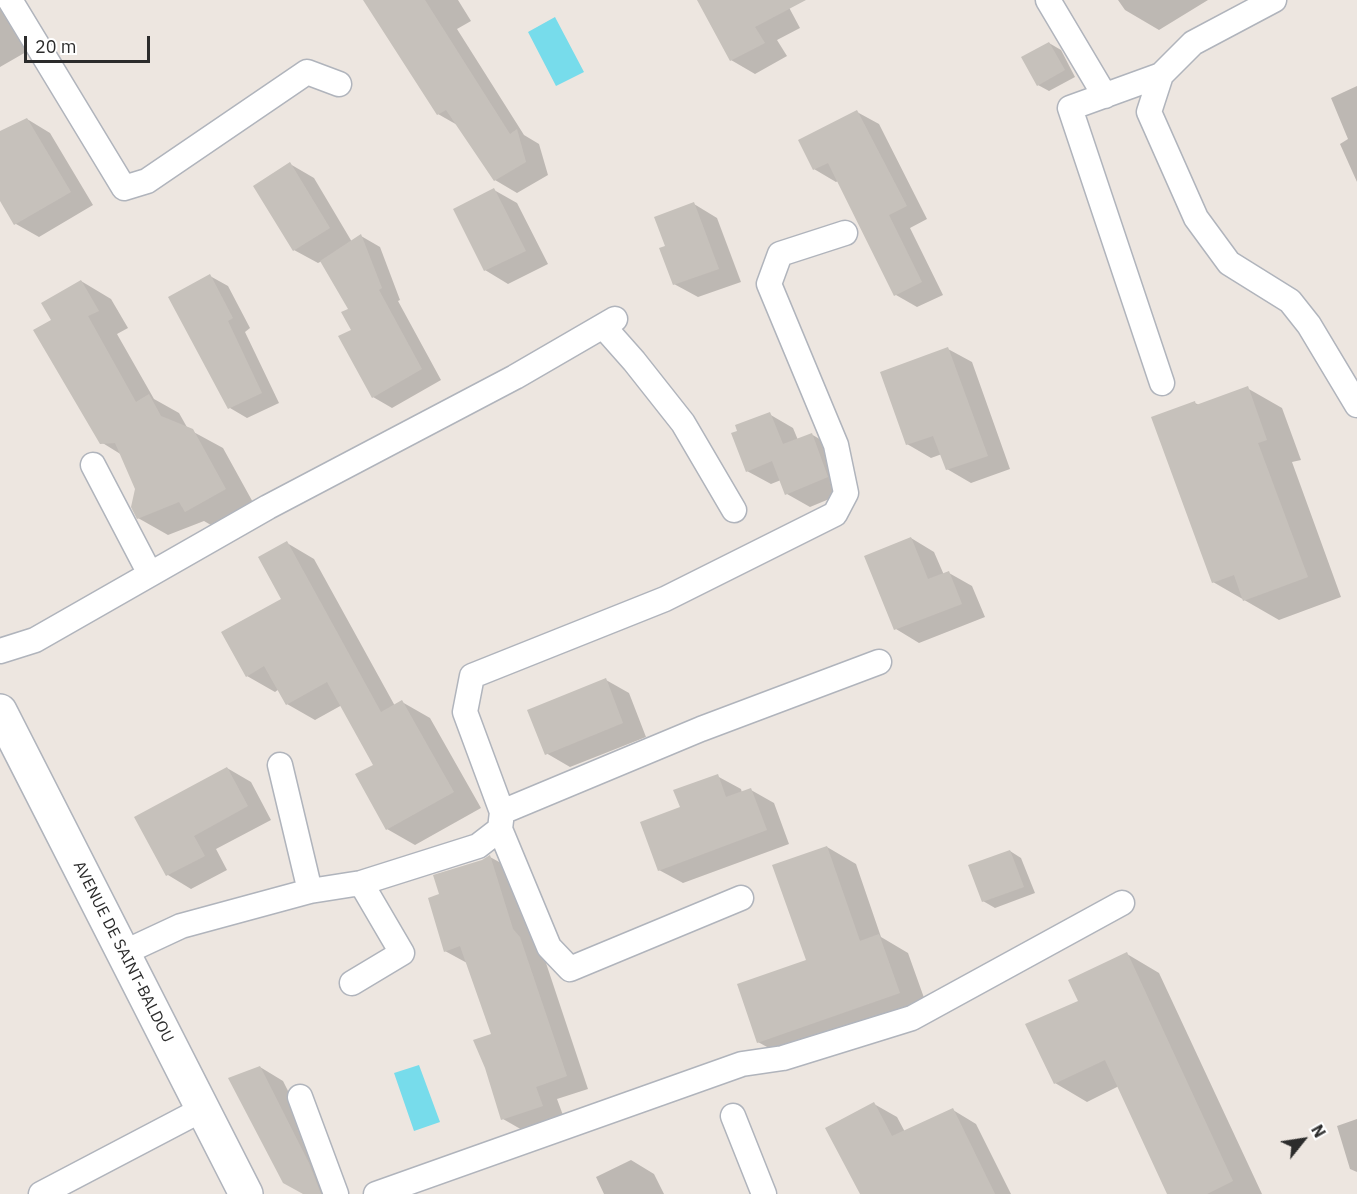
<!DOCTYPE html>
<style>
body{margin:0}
#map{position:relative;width:1357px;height:1194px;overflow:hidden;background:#ede6e0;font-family:"IBM Plex Sans",sans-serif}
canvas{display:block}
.north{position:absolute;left:1273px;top:1110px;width:60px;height:60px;-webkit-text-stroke:4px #fff;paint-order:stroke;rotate:60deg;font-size:16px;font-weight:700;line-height:24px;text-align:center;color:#2c2c2c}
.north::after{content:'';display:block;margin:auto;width:21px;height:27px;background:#2c2c2c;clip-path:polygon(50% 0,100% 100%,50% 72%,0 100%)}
.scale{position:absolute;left:24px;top:36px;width:126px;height:27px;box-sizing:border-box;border:3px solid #2c2c2c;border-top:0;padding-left:8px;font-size:18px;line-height:21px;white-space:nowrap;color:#2c2c2c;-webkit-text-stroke:4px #fff;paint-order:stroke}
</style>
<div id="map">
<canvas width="1357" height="1194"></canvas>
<div class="north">N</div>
<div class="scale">20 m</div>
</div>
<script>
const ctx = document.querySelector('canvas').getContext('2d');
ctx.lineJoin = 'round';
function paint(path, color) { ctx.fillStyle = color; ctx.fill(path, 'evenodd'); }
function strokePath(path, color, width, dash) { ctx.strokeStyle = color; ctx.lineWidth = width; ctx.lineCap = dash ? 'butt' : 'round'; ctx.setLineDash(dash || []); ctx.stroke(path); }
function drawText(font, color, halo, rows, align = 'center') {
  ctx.font = font + ' "IBM Plex Sans",sans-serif'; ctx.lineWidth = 6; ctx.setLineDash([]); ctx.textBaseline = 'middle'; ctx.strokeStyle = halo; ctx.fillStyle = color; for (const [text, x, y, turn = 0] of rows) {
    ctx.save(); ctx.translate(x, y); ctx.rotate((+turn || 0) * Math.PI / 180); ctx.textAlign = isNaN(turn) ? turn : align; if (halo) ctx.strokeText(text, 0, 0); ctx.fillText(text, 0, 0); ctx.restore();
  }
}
const water = new Path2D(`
 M 555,17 L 584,72 L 556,86 L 528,32 Z
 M 419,1065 L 440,1122 L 414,1131 L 394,1073 Z`);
const shadow = new Path2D(`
 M 0,0 L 33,48 L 0,67 Z
 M 365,0 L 458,0 L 471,21 L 457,29 L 524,135 L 539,144 L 548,175 L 517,193 L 495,180 L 459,126 L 438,114 Z
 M 699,0 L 785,0 L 800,28 L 777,40 L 787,56 L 755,74 L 731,60 Z
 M 1118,0 L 1208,0 L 1159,30 L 1125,10 Z
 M 1049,43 L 1061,50 L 1075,77 L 1049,91 L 1038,85 Z
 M 1357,86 L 1357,182 L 1340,144 L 1348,139 L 1331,98 Z
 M 857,112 L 879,124 L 927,219 L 910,228 L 943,295 L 917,307 L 896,295 L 838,181 L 836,182 L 814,169 Z
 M 27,119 L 50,133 L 93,205 L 39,237 L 16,224 L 0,198 L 0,133 Z
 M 290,164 L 314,178 L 352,242 L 361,236 L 380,247 L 400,300 L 398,301 L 441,380 L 392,408 L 373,397 L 353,330 L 350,310 L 322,261 L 318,263 L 294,250 Z
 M 494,190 L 517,203 L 548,264 L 508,284 L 485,270 Z
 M 694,204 L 717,218 L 741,282 L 698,297 L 674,284 L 667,247 Z
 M 210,276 L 228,286 L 250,328 L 245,332 L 279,403 L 247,418 L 230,408 Z
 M 81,281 L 111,299 L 128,328 L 117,334 L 154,399 L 179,413 L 188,429 L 223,448 L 255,506 L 216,528 L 204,521 L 168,535 L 138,518 L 136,489 L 122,455 L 101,442 L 53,321 Z
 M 948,349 L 972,362 L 1010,469 L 971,483 L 947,469 L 942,454 L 931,458 L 907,444 Z
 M 1247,388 L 1282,408 L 1301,460 L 1292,462 L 1341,597 L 1279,620 L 1213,582 L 1195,403 L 1199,405 Z
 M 769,414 L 793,428 L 798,440 L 811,434 L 835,448 L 851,490 L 810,507 L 787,494 L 781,480 L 771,484 L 747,471 Z
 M 911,538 L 934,552 L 944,575 L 949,573 L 972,586 L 985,617 L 919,643 L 896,629 L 866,557 Z
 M 287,543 L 314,559 L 395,706 L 402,702 L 430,718 L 481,808 L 415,845 L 387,829 L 375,765 L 342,705 L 315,720 L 287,704 L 279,689 L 275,692 L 247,676 L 283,599 Z
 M 606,680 L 629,693 L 646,737 L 570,767 L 546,753 Z
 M 227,768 L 251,782 L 271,820 L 216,849 L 227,870 L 191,889 L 168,875 L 136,817 Z
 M 717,776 L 741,789 L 742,793 L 751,790 L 774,803 L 789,844 L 683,883 L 659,870 Z
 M 827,847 L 856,864 L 881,937 L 908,953 L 928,1009 L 787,1058 L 758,1042 L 808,961 Z
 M 1010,851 L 1021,858 L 1035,893 L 995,908 L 983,901 Z
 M 490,857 L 512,869 L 542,951 L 588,1089 L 557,1099 L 564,1118 L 524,1131 L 503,1119 L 493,1035 L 467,963 L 445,951 L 441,895 Z
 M 1127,954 L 1159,973 L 1262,1194 L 1168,1194 L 1119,1086 L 1087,1102 L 1055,1083 L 1080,1002 Z
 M 260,1067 L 283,1081 L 332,1178 L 338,1194 L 305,1194 Z
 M 874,1104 L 897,1117 L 905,1132 L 953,1110 L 976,1124 L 1011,1194 L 861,1194 Z
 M 1357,1119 L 1357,1172 L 1350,1169 L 1337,1126 Z
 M 631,1160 L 654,1174 L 664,1194 L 604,1194 L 596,1177 Z`);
const building = new Path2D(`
 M 363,0 L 425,0 L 510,134 L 517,129 L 526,162 L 494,181 L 446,110 L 437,115 Z
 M 697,0 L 806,0 L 755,27 L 765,43 L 730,61 Z
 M 1049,42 L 1065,70 L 1037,86 L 1021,57 Z
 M 857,110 L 907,206 L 889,215 L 922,282 L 894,296 L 828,163 L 813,170 L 798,140 Z
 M 27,118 L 71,192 L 14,225 L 0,201 L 0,131 Z
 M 290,162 L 330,228 L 293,251 L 253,186 Z
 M 494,188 L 526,251 L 484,271 L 453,209 Z
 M 694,202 L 719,269 L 673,285 L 659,248 L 665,246 L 654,217 Z
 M 361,234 L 382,288 L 379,290 L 422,369 L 372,398 L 338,336 L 351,330 L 341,312 L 348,309 L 320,261 Z
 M 210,274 L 233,318 L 228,321 L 262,393 L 228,409 L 168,297 Z
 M 81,280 L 99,311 L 88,316 L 136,402 L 149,394 L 161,416 L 193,429 L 226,489 L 185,512 L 179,502 L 137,519 L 131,507 L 135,489 L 115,443 L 100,444 L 33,330 L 51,320 L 41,303 Z
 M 948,347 L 988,456 L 946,470 L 933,436 L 906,445 L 880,372 Z
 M 1248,386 L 1267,440 L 1258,443 L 1308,577 L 1243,601 L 1234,575 L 1212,583 L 1151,417 L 1195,401 L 1196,405 Z
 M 770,412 L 783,444 L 812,433 L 828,477 L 785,495 L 772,461 L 746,472 L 731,433 L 737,431 L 735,425 Z
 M 911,537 L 928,579 L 949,571 L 962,604 L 894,630 L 864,556 Z
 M 287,541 L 381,712 L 402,700 L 454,792 L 386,830 L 355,774 L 373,765 L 327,682 L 286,705 L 264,666 L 246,677 L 221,632 L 281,599 L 258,557 Z
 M 606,678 L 623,723 L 545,755 L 527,710 Z
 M 227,767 L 248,806 L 194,836 L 205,856 L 166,876 L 134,817 Z
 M 718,774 L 726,797 L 751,788 L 767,830 L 658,871 L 640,822 L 680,807 L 673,790 Z
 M 827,846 L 860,941 L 879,934 L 900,993 L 757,1043 L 737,984 L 806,960 L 772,865 Z
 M 1010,850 L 1024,887 L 982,902 L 968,865 Z
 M 490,855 L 513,929 L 520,937 L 567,1076 L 536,1087 L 543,1106 L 501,1120 L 485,1068 L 473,1040 L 491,1034 L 460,946 L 444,952 L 428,898 L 439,894 L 433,875 L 482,860 Z
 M 1127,952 L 1233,1181 L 1207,1194 L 1167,1194 L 1105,1060 L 1054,1084 L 1025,1024 L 1078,1001 L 1068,980 Z
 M 260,1066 L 309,1163 L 321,1194 L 303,1194 L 283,1183 L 228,1078 Z
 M 874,1102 L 892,1136 L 953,1108 L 995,1194 L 860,1194 L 825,1128 Z`);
const lane = new Path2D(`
 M 10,0 L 124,188 L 147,181 L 307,72 L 339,84
 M 1048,0 L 1105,96
 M 1274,0 L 1193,43 L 1161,75 L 1149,112 L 1196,218 L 1229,263 L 1290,301 L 1309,325 L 1357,405
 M 1161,75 L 1070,108 L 1162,383
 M 603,326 L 634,361 L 683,423 L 734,510
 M 93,465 L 150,574
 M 0,651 L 35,640 L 268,507 L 515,377 L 615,319
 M 280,765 L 310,891
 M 502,812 L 701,729 L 879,662
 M 741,898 L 570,969 L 549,947 L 500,829 L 502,812 L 465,712 L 472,676 L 665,599 L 835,514 L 846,493 L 836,445 L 769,284 L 780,254 L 845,233
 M 123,953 L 181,926 L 310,891 L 361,883 L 478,846 L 500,829
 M 352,983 L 402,953 L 361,883
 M 300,1097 L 336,1194
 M 733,1116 L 764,1194
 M 41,1194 L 203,1109
 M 376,1194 L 742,1064 L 783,1058 L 912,1018 L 1122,903`);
const secondary = new Path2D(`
 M 0,711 L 246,1194`);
const streetNames = [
 ["AVENUE DE SAINT-BALDOU",123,952,63]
];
paint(water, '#77dceb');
paint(shadow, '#0003');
paint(building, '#c6c1bb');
strokePath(lane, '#b0b4bc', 27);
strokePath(secondary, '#b0b4bc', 36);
strokePath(lane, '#fff', 24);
strokePath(secondary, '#fff', 33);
drawText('16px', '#2c2c2c', '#fff', streetNames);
</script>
